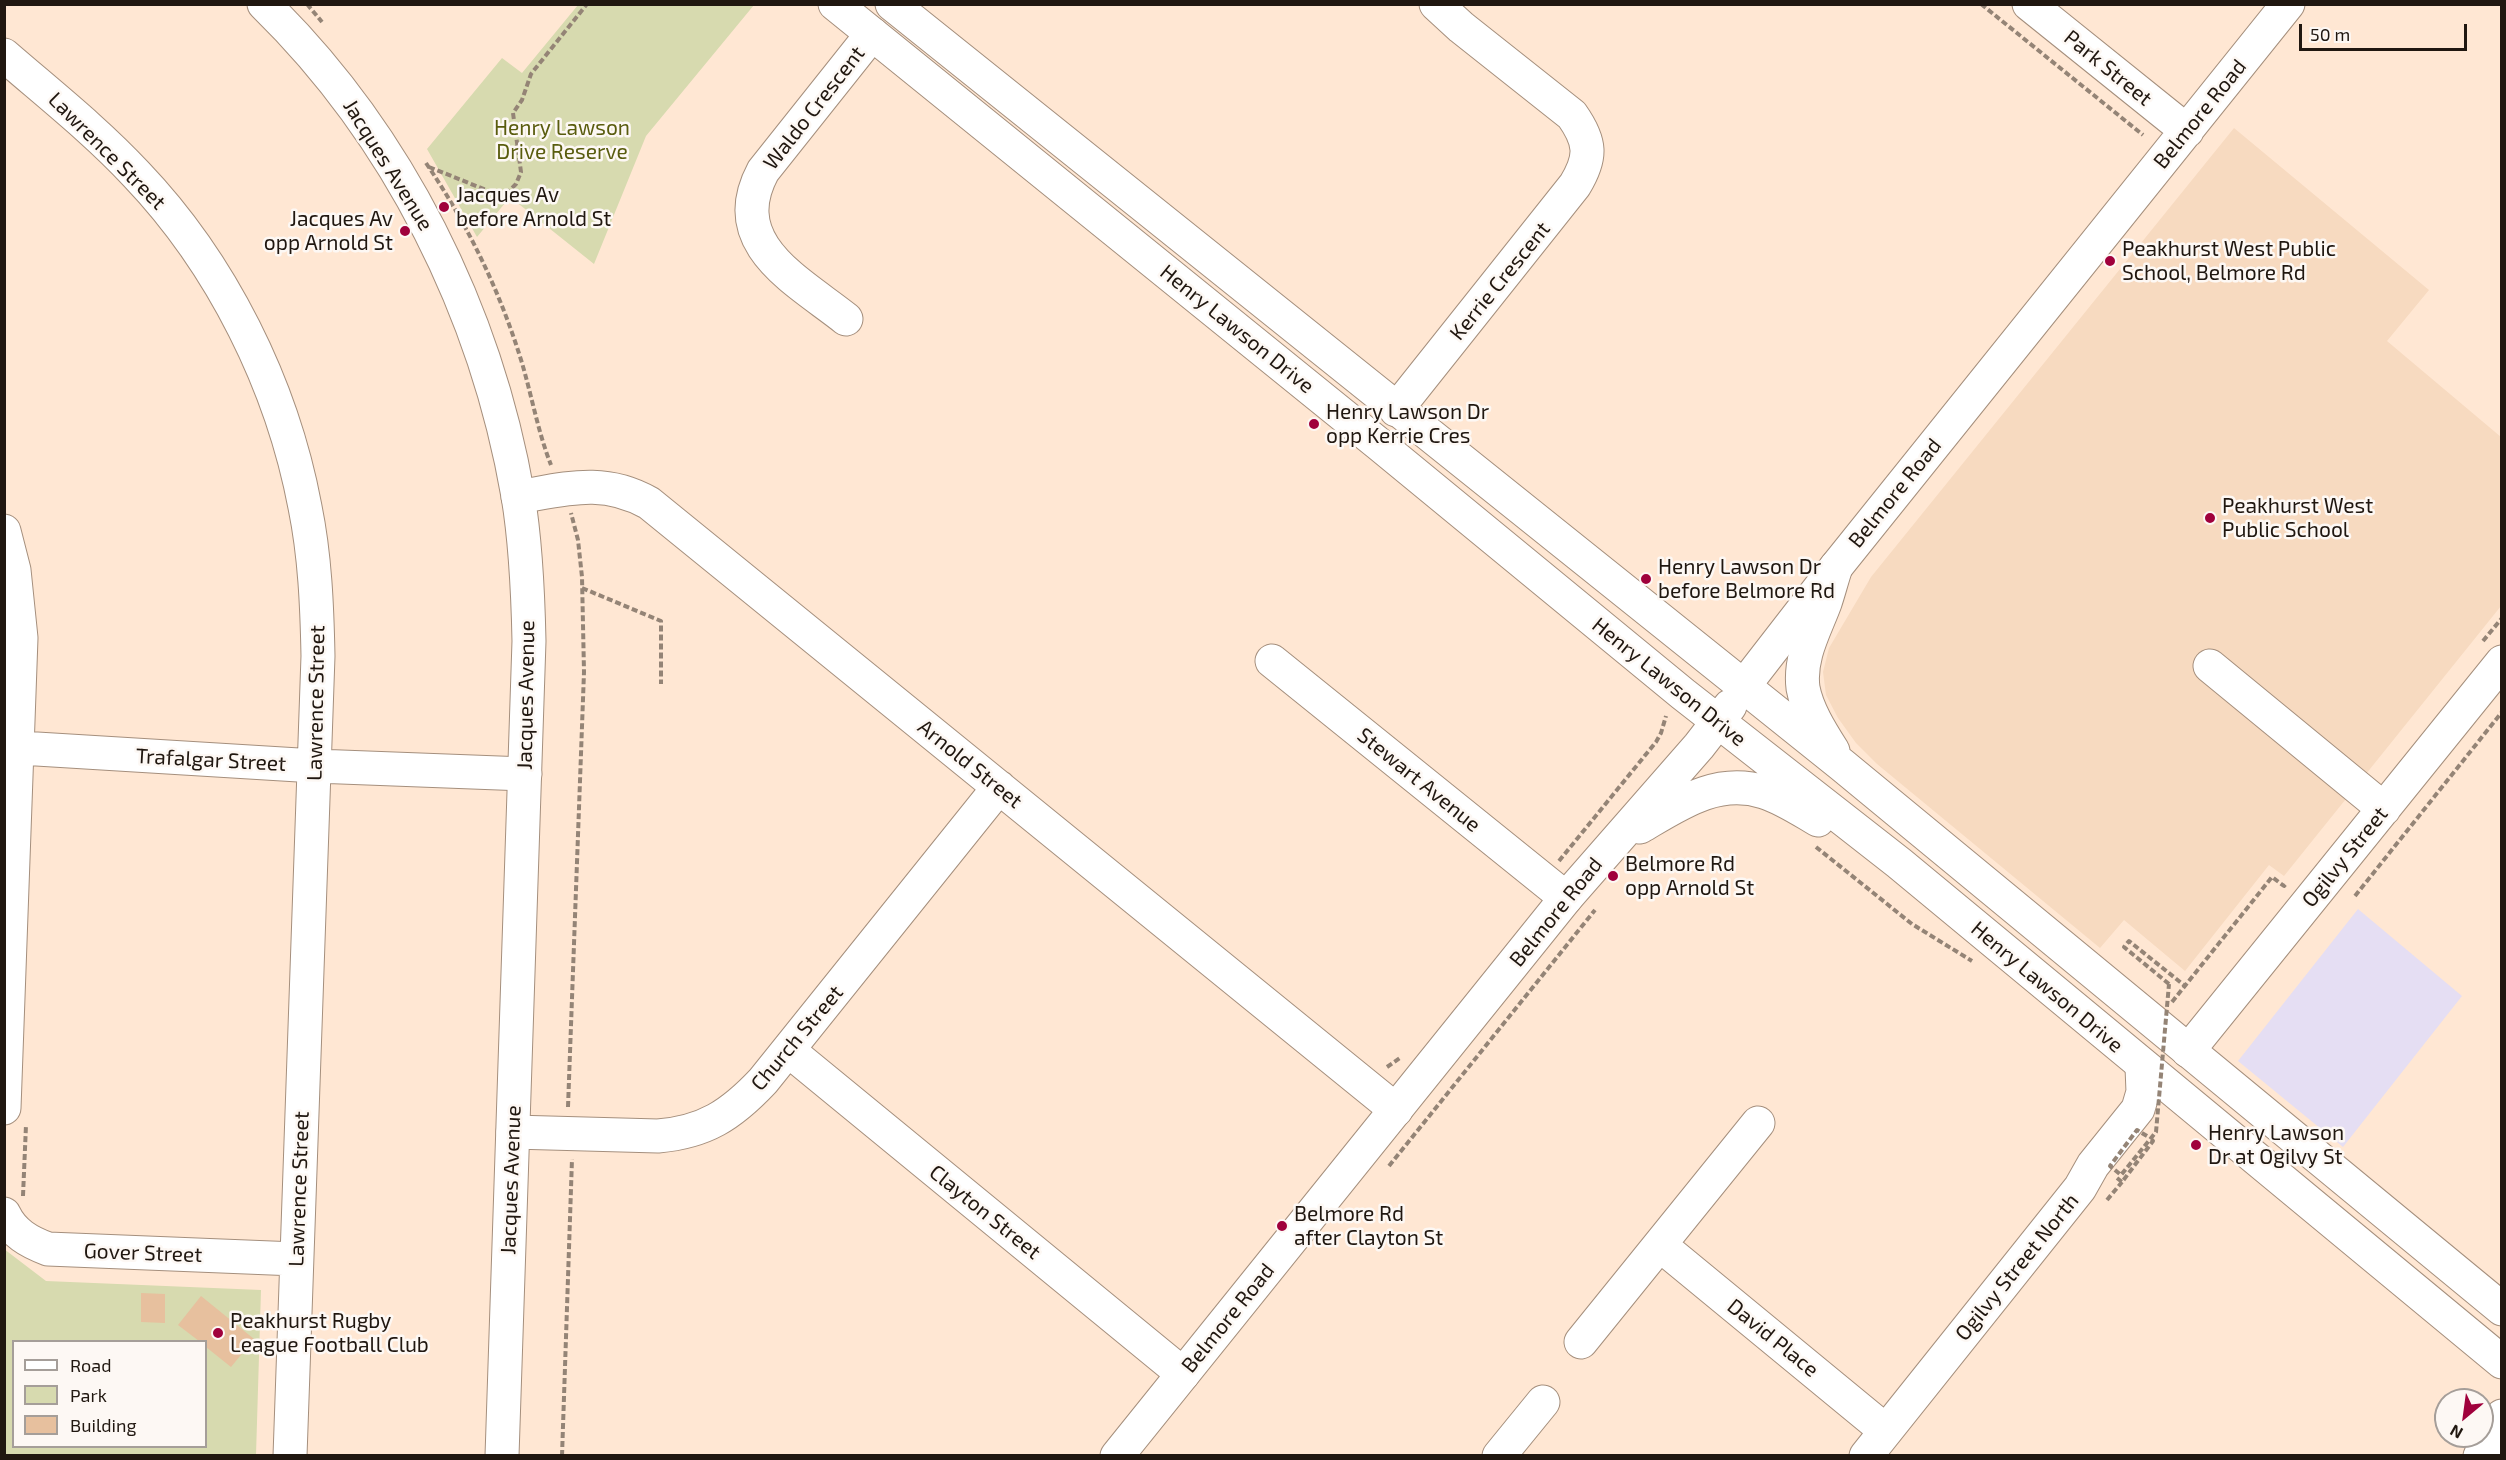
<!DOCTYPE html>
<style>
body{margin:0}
#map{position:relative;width:2506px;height:1460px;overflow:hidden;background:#ffe7d3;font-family:"Exo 2",sans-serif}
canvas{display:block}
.frame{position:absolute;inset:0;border:6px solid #201710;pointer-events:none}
.legend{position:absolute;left:12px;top:1340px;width:195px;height:108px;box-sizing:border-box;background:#fdf8f4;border:2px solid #a59e99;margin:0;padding:8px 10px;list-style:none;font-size:18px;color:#201710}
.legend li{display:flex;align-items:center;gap:12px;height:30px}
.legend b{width:30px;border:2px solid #a59e99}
.north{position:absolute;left:2434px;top:1388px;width:60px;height:60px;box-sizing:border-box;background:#fdf8f4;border:2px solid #a59e99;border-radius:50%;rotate:209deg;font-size:16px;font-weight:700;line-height:24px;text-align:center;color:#201710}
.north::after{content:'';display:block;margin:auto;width:21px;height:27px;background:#a0013c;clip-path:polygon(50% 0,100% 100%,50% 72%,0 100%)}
.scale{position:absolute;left:2299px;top:24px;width:168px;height:27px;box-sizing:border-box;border:3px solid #201710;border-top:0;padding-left:8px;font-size:18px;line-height:21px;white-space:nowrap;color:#201710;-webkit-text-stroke:4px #fdf8f4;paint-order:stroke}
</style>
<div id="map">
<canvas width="2506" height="1460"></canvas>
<div class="frame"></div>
<ul class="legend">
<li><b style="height:8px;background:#fff"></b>Road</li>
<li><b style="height:16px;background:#d7daaf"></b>Park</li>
<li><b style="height:16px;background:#e7c09e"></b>Building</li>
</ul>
<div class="north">N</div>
<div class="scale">50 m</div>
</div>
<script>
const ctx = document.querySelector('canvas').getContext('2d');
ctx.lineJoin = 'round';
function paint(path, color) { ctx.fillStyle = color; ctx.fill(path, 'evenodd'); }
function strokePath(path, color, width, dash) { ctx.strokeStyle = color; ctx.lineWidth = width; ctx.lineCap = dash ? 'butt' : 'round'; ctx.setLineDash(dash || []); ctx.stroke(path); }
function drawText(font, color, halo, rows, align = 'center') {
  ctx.font = font + ' "Exo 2",sans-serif'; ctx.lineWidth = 5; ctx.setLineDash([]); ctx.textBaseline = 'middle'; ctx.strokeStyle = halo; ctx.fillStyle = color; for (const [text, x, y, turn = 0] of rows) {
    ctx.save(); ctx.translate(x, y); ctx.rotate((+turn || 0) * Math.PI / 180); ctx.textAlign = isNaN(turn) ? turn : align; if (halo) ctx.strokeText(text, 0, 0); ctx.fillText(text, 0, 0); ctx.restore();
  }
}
const commercial = new Path2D(`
 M 2358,909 L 2462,996 L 2343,1147 L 2238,1061 Z`);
const built = new Path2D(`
 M 2234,128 L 2429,290 L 2387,341 L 2501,437 L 2501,606 L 2284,876 L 2269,865 L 2185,971 L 2124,920 L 2100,948 L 1877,764 L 1856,743 L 1838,718 L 1826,695 L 1823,672 L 1829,648 L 1871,577 Z`);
const green = new Path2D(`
 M 578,5 L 754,5 L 646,136 L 594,264 L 510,197 L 477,237 L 427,149 L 502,58 L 522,73 Z
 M 4,1249 L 46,1281 L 261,1290 L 256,1455 L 5,1455 ZM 14,1342 L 206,1342 L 206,1446 L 14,1446 Z`);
const building = new Path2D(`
 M 141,1293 L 165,1294 L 165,1323 L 141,1322 Z
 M 201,1296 L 254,1339 L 231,1367 L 206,1347 L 206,1341 L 199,1341 L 178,1325 Z`);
const path = new Path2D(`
 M 307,4 L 322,22
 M 1981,4 L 2143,135
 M 426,163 C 468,225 500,291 522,363 C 532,397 538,432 551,465
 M 429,167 L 496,194 L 509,191 L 516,184 L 521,172 L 513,113 L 522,100 L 531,74 L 587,4
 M 582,588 L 661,621 L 661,684
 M 2483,641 L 2502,618
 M 1816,847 L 1912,924 L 1972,961
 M 1559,861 L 1656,742 L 1661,733 L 1666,716
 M 2355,896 L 2502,712
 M 2169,984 L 2124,947 L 2129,941 L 2185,986
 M 2172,1002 L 2272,877 L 2284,886 L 2286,884
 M 1387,1067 L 1400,1058
 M 568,1107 L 584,672 L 582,577 L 578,540 L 571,513
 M 1389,1166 L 1595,910
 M 2117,1178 L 2122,1182 L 2153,1141 L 2150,1138
 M 23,1196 L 26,1125
 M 2107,1200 L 2122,1182
 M 562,1456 L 572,1159`);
const minor = new Path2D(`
 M 2029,4 L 2187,131
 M 4,55 C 49,94 96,131 136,174 C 222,264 282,385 305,507 C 315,556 317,606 318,656 L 290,1456
 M 846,319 C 797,280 724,244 763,171 L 872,34
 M 1396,410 L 1575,185 C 1592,157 1591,142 1572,115 L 1461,27 L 1436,4
 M 518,497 C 566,489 603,477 649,503 L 1396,1110
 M 4,531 L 14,570 L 21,638 L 4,1108
 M 1272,661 L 1566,898
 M 2210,666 L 2384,809
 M 1743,687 L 1836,567 L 2288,4
 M 4,747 L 315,766 L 525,774
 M 788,1050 L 1183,1374
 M 2188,1051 L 2502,662
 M 513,1132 L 658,1136 C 705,1132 731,1115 763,1081 L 999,787
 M 4,1214 C 13,1233 29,1242 48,1249 L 296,1259
 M 1660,1245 L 1886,1431
 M 1581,1342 L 1758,1123
 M 1499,1456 L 1543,1402
 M 1866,1456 L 2080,1188 L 2093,1165 L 2138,1109 L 2143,1092 L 2142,1067
 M 2480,1456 L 2488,1446 L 2502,1416`);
const major = new Path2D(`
 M 264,4 C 399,136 486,312 518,496 C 526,544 528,593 529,641 L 502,1456
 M 835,4 L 1380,445 L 1683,694 L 1899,863 L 2502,1362
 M 892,4 L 1842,765 L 2502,1309
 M 1833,751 C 1821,732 1807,710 1803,688 C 1799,657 1815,630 1825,603 C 1829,591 1832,579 1836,567
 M 1640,827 C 1679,804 1717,777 1764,792 C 1783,798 1801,810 1818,820
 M 1117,1456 L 1566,898 L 1699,746 L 1730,706`);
const pathBridge = new Path2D(`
 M 2147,1136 L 2137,1130 L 2110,1166 L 2121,1175 L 2156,1132 L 2169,984`);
const markers = [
 [444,207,6,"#a0013c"],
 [405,231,6,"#a0013c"],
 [2110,261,6,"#a0013c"],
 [1314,424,6,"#a0013c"],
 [2210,518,6,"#a0013c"],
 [1646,579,6,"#a0013c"],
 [1613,876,6,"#a0013c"],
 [2196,1145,6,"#a0013c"],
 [1282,1226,6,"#a0013c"],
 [218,1333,6,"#a0013c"]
];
const streetNames = [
 ["Park Street",2108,68,39],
 ["Waldo Crescent",814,108,-52],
 ["Belmore Road",2200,114,-51],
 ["Lawrence Street",107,151,45],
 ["Jacques Avenue",388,165,58],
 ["Kerrie Crescent",1500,281,-51],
 ["Henry Lawson Drive",1237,329,39],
 ["Belmore Road",1895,493,-51],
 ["Henry Lawson Drive",1669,682,39],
 ["Jacques Avenue",526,695,-89],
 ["Lawrence Street",316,703,-89],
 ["Trafalgar Street",211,760,3],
 ["Arnold Street",970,764,39],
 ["Stewart Avenue",1419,780,39],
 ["Ogilvy Street",2345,857,-51],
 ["Belmore Road",1556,912,-51],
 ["Henry Lawson Drive",2047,987,40],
 ["Church Street",797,1038,-50],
 ["Jacques Avenue",511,1180,-88],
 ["Lawrence Street",299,1189,-88],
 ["Clayton Street",985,1212,39],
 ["Gover Street",143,1253,2],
 ["Ogilvy Street North",2017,1267,-51],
 ["Belmore Road",1228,1318,-51],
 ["David Place",1773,1338,39]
];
const parkNames = [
 ["Henry Lawson",562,128],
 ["Drive Reserve",562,152]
];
const poiNames = [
 ["Jacques Av",456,195],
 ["before Arnold St",456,219],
 ["Jacques Av",393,219,"right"],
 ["opp Arnold St",393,243,"right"],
 ["Peakhurst West Public",2122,249],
 ["School, Belmore Rd",2122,273],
 ["Henry Lawson Dr",1326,412],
 ["opp Kerrie Cres",1326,436],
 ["Peakhurst West",2222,506],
 ["Public School",2222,530],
 ["Henry Lawson Dr",1658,567],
 ["before Belmore Rd",1658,591],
 ["Belmore Rd",1625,864],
 ["opp Arnold St",1625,888],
 ["Henry Lawson",2208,1133],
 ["Dr at Ogilvy St",2208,1157],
 ["Belmore Rd",1294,1214],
 ["after Clayton St",1294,1238],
 ["Peakhurst Rugby",230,1321],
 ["League Football Club",230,1345]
];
paint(commercial, '#e5def3');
paint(built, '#f7dac0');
paint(green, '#d7daaf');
paint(building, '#e7c09e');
strokePath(minor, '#a58f7d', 35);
strokePath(major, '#a58f7d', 35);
strokePath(path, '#948476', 4, [6, 3]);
strokePath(minor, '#fff', 33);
strokePath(major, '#fff', 33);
strokePath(pathBridge, '#948476', 4, [6, 3]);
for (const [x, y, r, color] of markers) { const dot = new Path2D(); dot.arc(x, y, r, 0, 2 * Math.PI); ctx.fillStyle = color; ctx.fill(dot); strokePath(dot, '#fdf8f4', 2); }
drawText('21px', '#201710', '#fdf8f4', streetNames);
drawText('21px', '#595c0e', '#fdf8f4', parkNames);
drawText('21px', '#201710', '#fdf8f4', poiNames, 'left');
</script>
